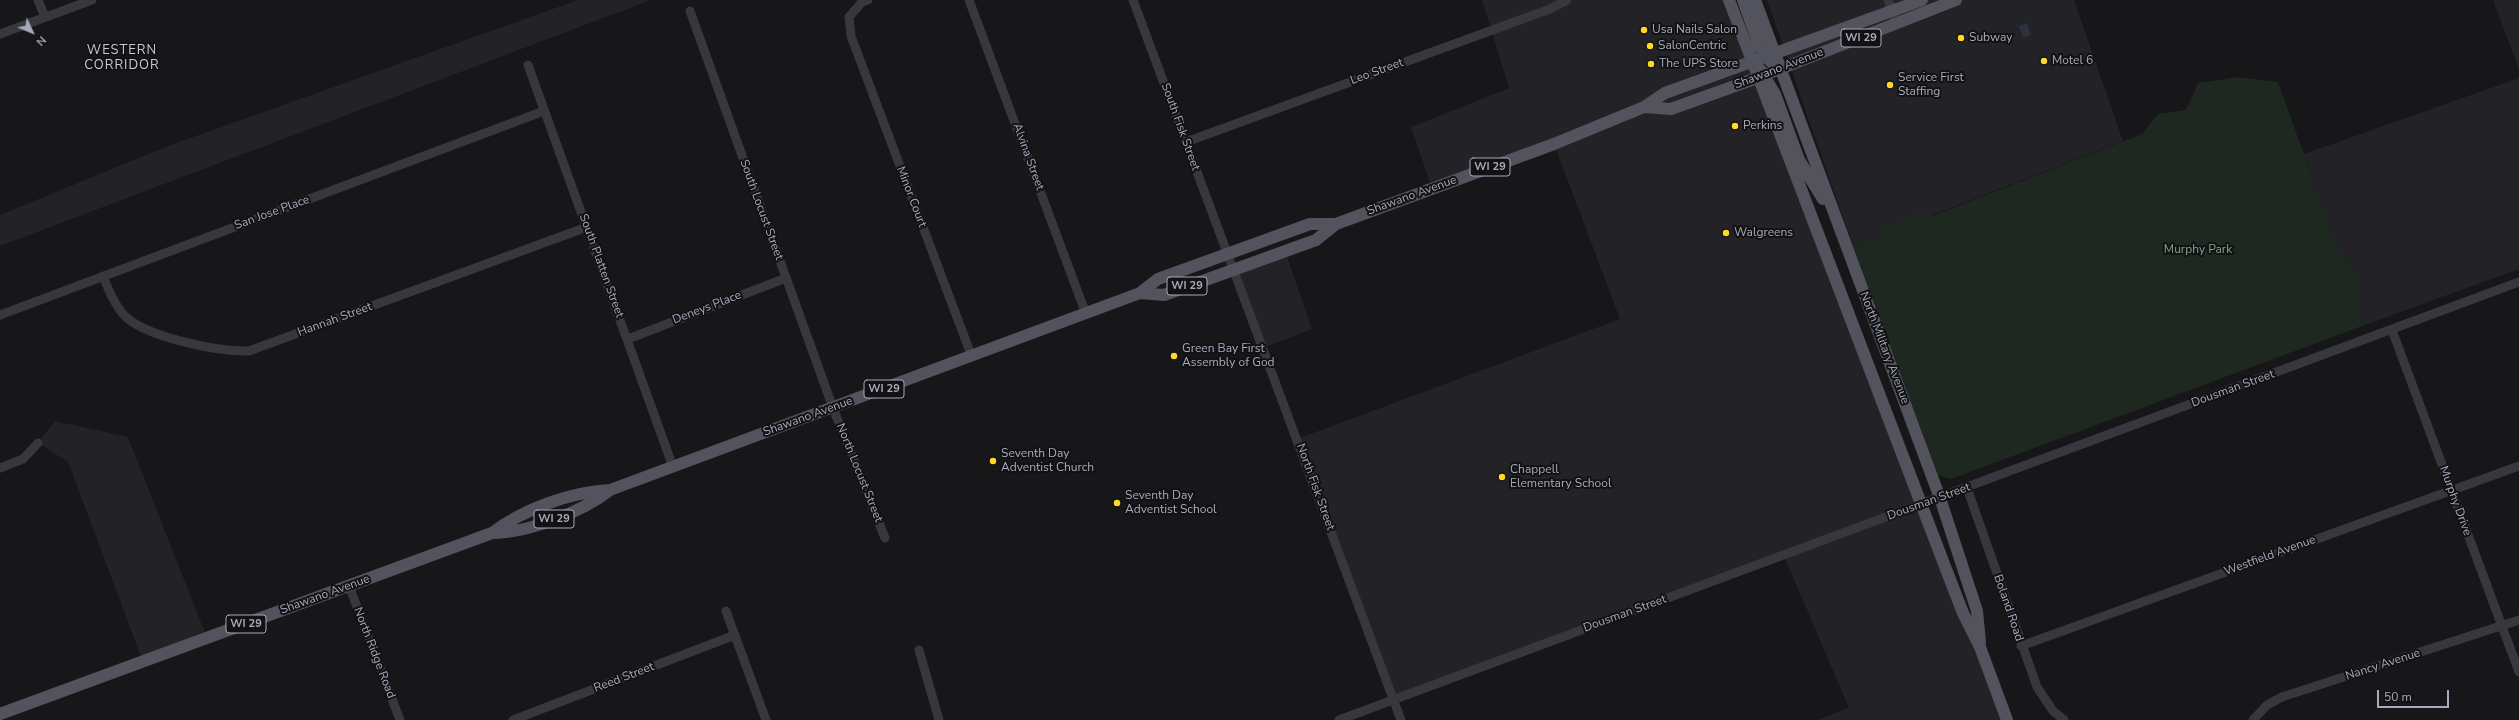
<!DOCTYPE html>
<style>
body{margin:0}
#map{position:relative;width:2519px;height:720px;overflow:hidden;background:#171619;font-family:"Nunito Sans",sans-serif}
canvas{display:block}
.north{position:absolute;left:12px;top:12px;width:40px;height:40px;-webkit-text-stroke:3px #121114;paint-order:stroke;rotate:134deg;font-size:11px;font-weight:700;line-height:16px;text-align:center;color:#a7aaba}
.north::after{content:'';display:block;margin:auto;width:14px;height:18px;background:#a7aaba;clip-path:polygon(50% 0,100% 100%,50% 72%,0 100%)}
.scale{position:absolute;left:2377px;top:690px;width:72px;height:18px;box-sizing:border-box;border:2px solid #a7aaba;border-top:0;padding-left:5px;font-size:12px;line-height:14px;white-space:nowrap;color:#a7aaba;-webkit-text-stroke:3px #121114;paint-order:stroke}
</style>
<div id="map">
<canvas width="2519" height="720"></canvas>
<div class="north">N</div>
<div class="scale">50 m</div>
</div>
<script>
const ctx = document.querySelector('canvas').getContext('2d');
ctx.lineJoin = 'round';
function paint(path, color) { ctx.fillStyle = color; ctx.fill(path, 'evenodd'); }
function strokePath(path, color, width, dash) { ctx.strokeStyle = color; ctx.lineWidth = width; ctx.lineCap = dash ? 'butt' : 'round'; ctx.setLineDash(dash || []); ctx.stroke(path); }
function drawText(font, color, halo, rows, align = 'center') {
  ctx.font = font + ' "Nunito Sans",sans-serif'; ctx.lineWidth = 4; ctx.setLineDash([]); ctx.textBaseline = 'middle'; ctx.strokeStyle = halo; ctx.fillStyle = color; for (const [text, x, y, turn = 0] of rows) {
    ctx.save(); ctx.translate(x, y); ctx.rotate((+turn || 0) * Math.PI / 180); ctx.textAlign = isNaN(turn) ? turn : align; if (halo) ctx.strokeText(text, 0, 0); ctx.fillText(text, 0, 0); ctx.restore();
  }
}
const built = new Path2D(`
 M 578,0 L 651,0 L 0,246 L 0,215 L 168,146 Z
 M 1482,0 L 1729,0 L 2007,720 L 1817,720 L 1849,708 L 1784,556 L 1394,700 L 1297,439 L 1620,319 L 1554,144 L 1432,188 L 1411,127 L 1509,88 Z
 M 1767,0 L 2074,0 L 2123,141 L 1853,246 Z
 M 2493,0 L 2519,0 L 2519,70 Z
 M 2519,78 L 2519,269 L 2365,325 L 2304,154 Z
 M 1285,251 L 1312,329 L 1263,348 L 1234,269 Z
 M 55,421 L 128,437 L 207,638 L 143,662 L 68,462 L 38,443 Z`);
const green = new Path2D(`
 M 2238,77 L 2278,82 L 2335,240 L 2362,288 L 2357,301 L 2365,325 L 1951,479 L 1938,475 L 1853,246 L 1876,237 L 1880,228 L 1916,211 L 1930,213 L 1932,216 L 2142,134 L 2158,114 L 2186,110 L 2198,83 Z`);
const water = new Path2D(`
 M 2027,23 L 2031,35 L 2023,38 L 2019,26 Z`);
const minor = new Path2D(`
 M 38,0 L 45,17
 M 868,0 L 862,2 L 849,17 L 851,36 L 972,357
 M 969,0 L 1086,314
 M 1133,0 L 1401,720
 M 1888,0 L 1897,24
 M 690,11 L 833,408 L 885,538
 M 0,34 L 92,0
 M 528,65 L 673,467
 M 1186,142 L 1550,9 L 1567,0
 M 103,276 C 108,289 116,309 127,318 C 151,338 219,352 249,351 L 587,227
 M 0,315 L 544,111
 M 2392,330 L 2519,672
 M 628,339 L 786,278
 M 0,468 L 23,459 L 38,443
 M 1967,488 L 2037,687 L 2053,711 L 2064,720
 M 349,586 L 400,720
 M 726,611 L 766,720
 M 2021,646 L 2519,466
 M 919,650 L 939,720
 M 513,720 L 735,635
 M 1339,720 L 2519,282
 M 2253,720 L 2267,705 L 2282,697 L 2519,620`);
const major = new Path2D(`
 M 1729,0 L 1949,577 L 1963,613 L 1980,647 L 2007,720
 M 1743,0 L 1760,48 L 1771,62
 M 1755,0 L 1940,498 L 1977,611 L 1980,642
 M 1760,69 L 1775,94 L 1799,160 L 1823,199
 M 1644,107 L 1671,109 L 1757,78 L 1956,0
 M 1140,293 L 1164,295 L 1316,240 L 1336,224 L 1554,144 L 1644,107 L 1665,93 L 1922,0
 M 492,533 C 528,533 582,512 610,490
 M 0,714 L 492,533 C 524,509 570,492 610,490 L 1140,293 L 1158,279 L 1310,224 L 1336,224`);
const markers = [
 [1644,30,4,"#ffd928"],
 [1961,38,4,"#ffd928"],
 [1650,46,4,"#ffd928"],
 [2044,61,4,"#ffd928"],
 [1651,64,4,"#ffd928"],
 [1890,85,4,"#ffd928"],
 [1735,126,4,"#ffd928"],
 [1726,233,4,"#ffd928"],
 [1174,356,4,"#ffd928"],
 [993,461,4,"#ffd928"],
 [1502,477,4,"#ffd928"],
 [1117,503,4,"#ffd928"]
];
const shields = [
 [1861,38,40],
 [1490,167,40],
 [1187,286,40],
 [884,389,40],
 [554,519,40],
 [246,624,40]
];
const shieldNames = [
 ["WI 29",1861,38],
 ["WI 29",1490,167],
 ["WI 29",1187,286],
 ["WI 29",884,389],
 ["WI 29",554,519],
 ["WI 29",246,624]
];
const poiNames = [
 ["Usa Nails Salon",1652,30],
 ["Subway",1969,38],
 ["SalonCentric",1658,46],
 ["Motel 6",2052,61],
 ["The UPS Store",1659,64],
 ["Service First",1898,78],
 ["Staffing",1898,92],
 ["Perkins",1743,126],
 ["Walgreens",1734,233],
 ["Green Bay First",1182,349],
 ["Assembly of God",1182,363],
 ["Seventh Day",1001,454],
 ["Adventist Church",1001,468],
 ["Chappell",1510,470],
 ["Elementary School",1510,484],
 ["Seventh Day",1125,496],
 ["Adventist School",1125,510]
];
const streetNames = [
 ["Shawano Avenue",1779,69,-21],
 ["Leo Street",1377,72,-20],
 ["South Fisk Street",1180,127,70],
 ["Alvina Street",1028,157,70],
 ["Shawano Avenue",1412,196,-20],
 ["Minor Court",911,197,69],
 ["South Locust Street",761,210,70],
 ["San Jose Place",272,213,-20],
 ["South Platten Street",601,266,70],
 ["Deneys Place",707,308,-21],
 ["Hannah Street",335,320,-20],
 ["North Military Avenue",1884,348,69],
 ["Dousman Street",2233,389,-20],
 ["Shawano Avenue",808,417,-20],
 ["North Locust Street",859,473,68],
 ["North Fisk Street",1315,487,70],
 ["Murphy Drive",2455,501,70],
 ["Dousman Street",1929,502,-20],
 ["Westfield Avenue",2270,556,-20],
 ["Shawano Avenue",325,595,-20],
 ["Boland Road",2008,608,71],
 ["Dousman Street",1625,614,-20],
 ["North Ridge Road",374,653,69],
 ["Nancy Avenue",2383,665,-18],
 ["Reed Street",624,678,-21]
];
const parkNames = [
 ["Murphy Park",2198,250]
];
const neighbourhoodNames = [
 ["WESTERN",122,51],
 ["CORRIDOR",122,66]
];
paint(built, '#232226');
paint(green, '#1e2720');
paint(water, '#2b323e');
strokePath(minor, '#37373e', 9);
strokePath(major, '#53535d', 12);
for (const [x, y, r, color] of markers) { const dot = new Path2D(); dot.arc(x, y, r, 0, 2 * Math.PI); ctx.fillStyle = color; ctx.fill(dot); strokePath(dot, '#121114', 1.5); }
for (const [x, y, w] of shields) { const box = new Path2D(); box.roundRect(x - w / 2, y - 9, w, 18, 3); ctx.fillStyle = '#121114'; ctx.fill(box); strokePath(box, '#a7aaba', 1); }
drawText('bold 11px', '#a7aaba', null, shieldNames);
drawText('12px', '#a7aaba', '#121114', poiNames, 'left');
drawText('12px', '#a7aaba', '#121114', streetNames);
drawText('12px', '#7ca686', '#121114', parkNames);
ctx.letterSpacing = '1px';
drawText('13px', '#c8cad5', '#121114', neighbourhoodNames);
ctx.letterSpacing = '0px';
</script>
